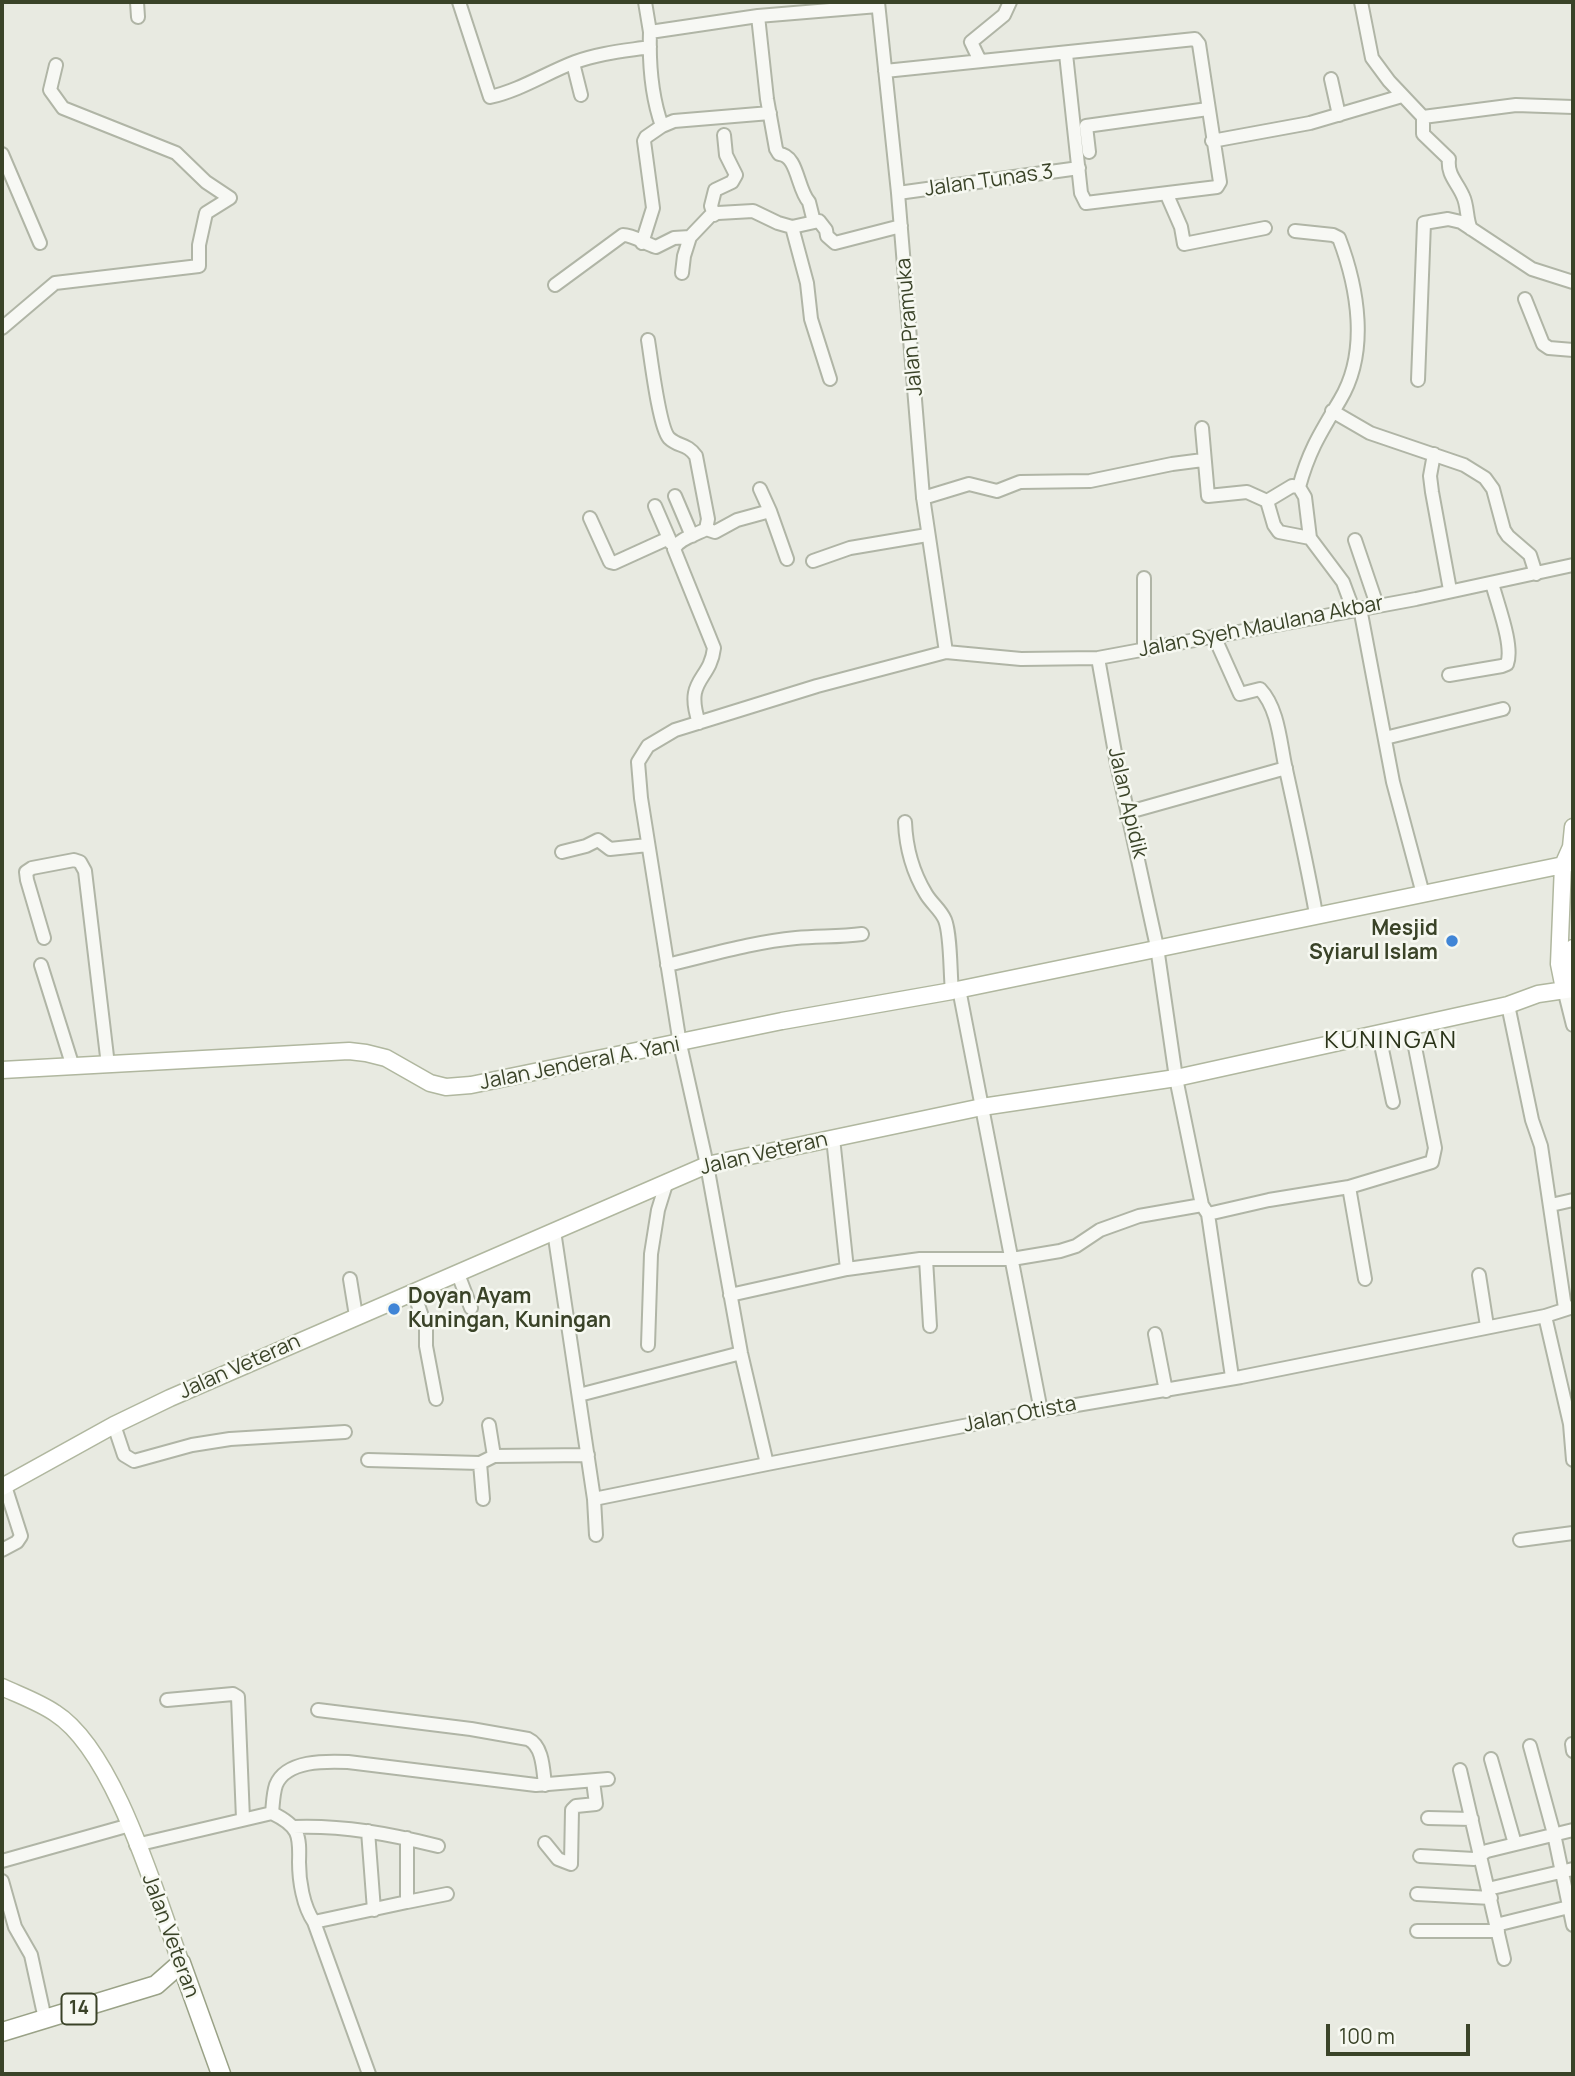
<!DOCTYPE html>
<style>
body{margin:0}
#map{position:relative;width:1575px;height:2076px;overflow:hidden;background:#e8eae1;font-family:Manrope,sans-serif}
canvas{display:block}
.frame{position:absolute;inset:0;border:4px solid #3a4328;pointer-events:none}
.scale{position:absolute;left:1326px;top:2024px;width:144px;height:32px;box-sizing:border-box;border:4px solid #3a4328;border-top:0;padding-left:9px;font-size:21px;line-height:24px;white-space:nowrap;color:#3a4328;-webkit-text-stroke:5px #f6f8f1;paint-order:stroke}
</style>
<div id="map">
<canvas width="1575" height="2076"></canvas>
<div class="frame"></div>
<div class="scale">100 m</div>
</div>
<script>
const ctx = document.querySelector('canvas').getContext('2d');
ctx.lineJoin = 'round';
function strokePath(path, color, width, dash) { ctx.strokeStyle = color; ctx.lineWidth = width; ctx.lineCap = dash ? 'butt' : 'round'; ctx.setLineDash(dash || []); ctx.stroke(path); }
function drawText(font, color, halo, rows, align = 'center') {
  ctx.font = font + ' Manrope,sans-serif'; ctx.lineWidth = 5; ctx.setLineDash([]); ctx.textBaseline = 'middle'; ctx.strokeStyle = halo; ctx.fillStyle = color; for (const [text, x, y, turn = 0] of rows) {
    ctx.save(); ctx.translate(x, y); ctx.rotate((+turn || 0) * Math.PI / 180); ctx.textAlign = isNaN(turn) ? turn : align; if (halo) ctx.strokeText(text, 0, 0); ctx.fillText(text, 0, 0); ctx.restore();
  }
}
const minor = new Path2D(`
 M 137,2 L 138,17
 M 459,2 L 490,97 C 521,90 546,73 575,62 C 599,53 624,51 650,47
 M 645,2 L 650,32
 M 878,2 L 898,193 L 923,497 L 946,652
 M 1361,2 L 1372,58 L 1389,81 L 1423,117 L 1423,134 L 1449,159 C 1447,175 1457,182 1463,196 C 1468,206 1466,219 1471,229
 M 758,16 L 767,99 L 776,149 L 779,154 C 798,155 797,189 809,202 L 814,222
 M 980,61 L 971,42 L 1004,15 L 1010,2
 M 573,63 L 581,95
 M 885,71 L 1195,39 L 1199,44 L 1220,182 L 1217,187 L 1086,203 L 1081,193 L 1066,54
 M 1331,79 L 1339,115
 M 770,113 L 674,121 L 662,126 C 652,98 649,62 650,32 L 758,16 L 878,6
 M 1423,117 L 1516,105 L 1573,107
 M 1212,141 L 1310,123 L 1402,96
 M 1089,152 L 1086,126 L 1208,109
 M 2,154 L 40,243
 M 898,193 L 1079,168
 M 1167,195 L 1181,227 L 1184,244 L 1265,228
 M 714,215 L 711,206 L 715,190 L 732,182 L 736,175 L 726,155 L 724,135
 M 792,227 L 819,221 L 826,230 L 827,236 L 835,243 L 901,226
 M 1295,231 L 1333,235 L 1339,238 C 1358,288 1369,352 1340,400 C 1321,432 1309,450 1299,487
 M 642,243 L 653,208 L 644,141 L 646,137 L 662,126
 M 682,273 L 684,256 L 690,237
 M 555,285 L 623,235 C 633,235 644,243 656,247 L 674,238 L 690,237 L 710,216 L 718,213 L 753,211 L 778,223 L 792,227 L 807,283 L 811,319 L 830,379
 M 1525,299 L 1543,344 L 1549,348 L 1573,350
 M 2,328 L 55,283 L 199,266 L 199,245 L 206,213 L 230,198 L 206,182 L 176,153 L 63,108 L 50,90 L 56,65
 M 648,340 C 651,358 659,427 669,438 C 678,447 687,443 696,456 L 708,519 L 706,529 C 696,535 679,538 674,549 L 714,648 C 710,682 684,678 699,723
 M 1418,380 L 1424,223 L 1448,219 L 1461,222 L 1532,269 L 1573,282
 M 1332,411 L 1370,433 L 1464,465 L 1485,478 L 1493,489 L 1504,530 L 1508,536 L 1530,555 L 1536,574
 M 1202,428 L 1208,496 L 1247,492 L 1267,501 L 1292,486 L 1299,487 L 1305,497 L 1310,538 L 1343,582 L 1353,609
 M 1434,454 L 1430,476 L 1432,492 L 1450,590
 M 675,496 L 692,536
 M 923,498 L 969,484 L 997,491 L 1020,482 L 1090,481 L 1172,464 L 1203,460
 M 1267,501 L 1274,525 L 1279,532 L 1310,538
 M 655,506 L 671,543
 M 770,511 L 787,559
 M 590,518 L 610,562 L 614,563 L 669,538
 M 706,529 L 715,532 L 737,520 L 770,511 L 760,489
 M 1355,540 L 1377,605
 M 813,561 L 850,548 L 927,535
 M 1573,565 L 1416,599 L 1098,658 L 1021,659 L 946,652 L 817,686 L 675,730 L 648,746 L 638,762 L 641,798 L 680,1044 L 707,1165 L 741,1353 L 767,1464 L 1041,1411 L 1241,1377 L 1545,1316 L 1573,1307
 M 1360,608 L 1393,782 L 1423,894
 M 1214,636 L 1240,694 L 1260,689 C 1278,708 1280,741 1285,765 C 1296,815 1307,864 1316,914
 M 1144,649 L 1144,578
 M 1098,658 L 1117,764 L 1157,947 L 1176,1078 L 1202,1205 L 1208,1214 L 1232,1377
 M 1449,675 L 1502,666 L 1507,664 C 1514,646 1497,603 1492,583
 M 1385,738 L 1503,709
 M 1129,812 L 1286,768
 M 905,822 C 906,848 912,871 926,894 C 932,904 941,910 945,920 C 951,935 950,973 952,991
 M 562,852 L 586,846 L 598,840 L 610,849 L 648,845
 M 44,938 L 27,880 L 26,872 L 32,868 L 74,860 L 80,862 L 85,871 L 108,1065
 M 41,965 L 73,1067
 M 667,965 C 710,955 753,942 796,938 C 819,936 840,937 862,934
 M 959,989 L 1041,1411
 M 1564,989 L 1573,1025
 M 1508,1005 L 1532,1120 L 1541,1146 L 1565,1308
 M 1379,1035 L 1393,1102
 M 833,1138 L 847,1269
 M 1349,1187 L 1365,1279
 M 1551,1205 L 1573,1200
 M 1208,1214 L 1269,1200 L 1349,1187 L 1432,1162 L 1435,1148 L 1411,1027
 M 554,1231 L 594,1499 L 596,1535
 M 926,1259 L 930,1326
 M 458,1274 L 471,1308
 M 1479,1275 L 1487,1326
 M 350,1279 L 356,1316
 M 414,1293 L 426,1328 L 426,1346 L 436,1399
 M 730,1295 L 847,1269 L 920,1259 L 1012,1259 L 1060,1251 L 1076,1246 L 1100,1230 L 1139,1216 L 1202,1205
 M 1545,1316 L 1570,1424 L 1573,1460
 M 1155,1334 L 1166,1391
 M 648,1345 L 651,1254 L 658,1210 L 667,1181
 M 579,1395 L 741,1353
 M 114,1425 L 124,1455 L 134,1461 L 192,1445 L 230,1439 L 345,1432
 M 489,1425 L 494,1456
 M 368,1460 L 480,1463 L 494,1456 L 588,1455
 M 480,1463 L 483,1499
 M 594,1499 L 767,1464
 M 1520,1540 L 1573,1533
 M 2,1550 L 17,1542 L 21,1536 L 5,1486
 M 167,1700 L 233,1694 L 238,1697 L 243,1819
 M 318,1710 L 471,1729 L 528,1739 C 543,1746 543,1769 545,1785
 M 1572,1744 L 1573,1751
 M 1530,1746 L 1554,1834 L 1573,1925
 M 1491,1759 L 1515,1844
 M 1460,1770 L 1504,1959
 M 272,1813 C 273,1804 273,1794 276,1785 C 286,1760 326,1761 348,1762 L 536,1785 L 608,1779
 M 1428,1818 L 1472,1819
 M 293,1827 C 343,1825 390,1834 438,1846
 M 368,1831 L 374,1910
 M 545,1843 L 558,1859 L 571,1864 L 572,1810 L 576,1806 L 596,1804 L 593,1781
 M 136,1845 L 272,1813 C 299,1826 300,1835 299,1862 C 299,1881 303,1906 314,1922 L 369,2074
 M 1420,1856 L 1474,1859 L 1487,1851 L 1573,1830
 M 2,1861 L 130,1825
 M 2,1881 L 15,1927 L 31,1955 L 45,2019
 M 1488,1889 L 1573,1869
 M 1417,1894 L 1491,1898
 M 407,1902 L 447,1894
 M 314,1922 L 407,1902 L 407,1838
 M 1496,1925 L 1573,1906
 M 1417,1931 L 1498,1931`);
const major = new Path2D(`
 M 1564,989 L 1559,964 L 1563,865 L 1571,847 L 1573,827
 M 2,1070 L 349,1051 L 366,1053 L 386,1058 L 430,1083 L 446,1087 L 471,1085 L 782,1021 L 952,991 L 1573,863
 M 2,1487 L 114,1425 L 170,1398 L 707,1165 L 982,1107 L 1176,1078 L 1508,1005 L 1538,994 L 1572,989 L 1573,948
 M 2,1687 C 19,1695 39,1702 55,1713 C 115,1751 156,1896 181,1963`);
const highway = new Path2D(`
 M 2,2032 L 156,1985 L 181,1963 L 221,2074`);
const markers = [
 [1452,941,7,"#4085d6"],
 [394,1309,7,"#4085d6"]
];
const shields = [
 [79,2009,35]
];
const shieldNames = [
 ["14",79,2009]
];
const streetNames = [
 ["Jalan Tunas 3",989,181,-8],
 ["Jalan Pramuka",910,327,-95],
 ["Jalan Syeh Maulana Akbar",1261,627,-11],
 ["Jalan Apidik",1127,803,77],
 ["Jalan Jenderal A. Yani",580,1064,-11],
 ["Jalan Veteran",764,1154,-13],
 ["Jalan Veteran",240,1367,-24],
 ["Jalan Otista",1020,1415,-11],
 ["Jalan Veteran",170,1936,70]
];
const poiNames = [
 ["Mesjid",1438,929],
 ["Syiarul Islam",1438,953],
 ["Doyan Ayam",408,1297,"left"],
 ["Kuningan, Kuningan",408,1321,"left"]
];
const quarterNames = [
 ["KUNINGAN",1391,1041]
];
strokePath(minor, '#b0b5a6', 16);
strokePath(major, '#b0b79f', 19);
strokePath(highway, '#9aa287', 21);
strokePath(minor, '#f7f8f4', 12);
strokePath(major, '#fff', 16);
strokePath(highway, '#fff', 18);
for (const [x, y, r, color] of markers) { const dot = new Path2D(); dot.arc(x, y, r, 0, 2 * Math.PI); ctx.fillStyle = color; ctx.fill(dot); strokePath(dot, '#f6f8f1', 2.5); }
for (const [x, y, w] of shields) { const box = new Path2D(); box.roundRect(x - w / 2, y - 15.5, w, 31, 5); ctx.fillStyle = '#f6f8f1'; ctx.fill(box); strokePath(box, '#3a4328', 2); }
drawText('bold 19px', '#3a4328', null, shieldNames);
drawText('21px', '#3a4328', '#f6f8f1', streetNames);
drawText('bold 21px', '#3a4328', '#f6f8f1', poiNames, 'right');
ctx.letterSpacing = '2px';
drawText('24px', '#2b341a', '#f6f8f1', quarterNames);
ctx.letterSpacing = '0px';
</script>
